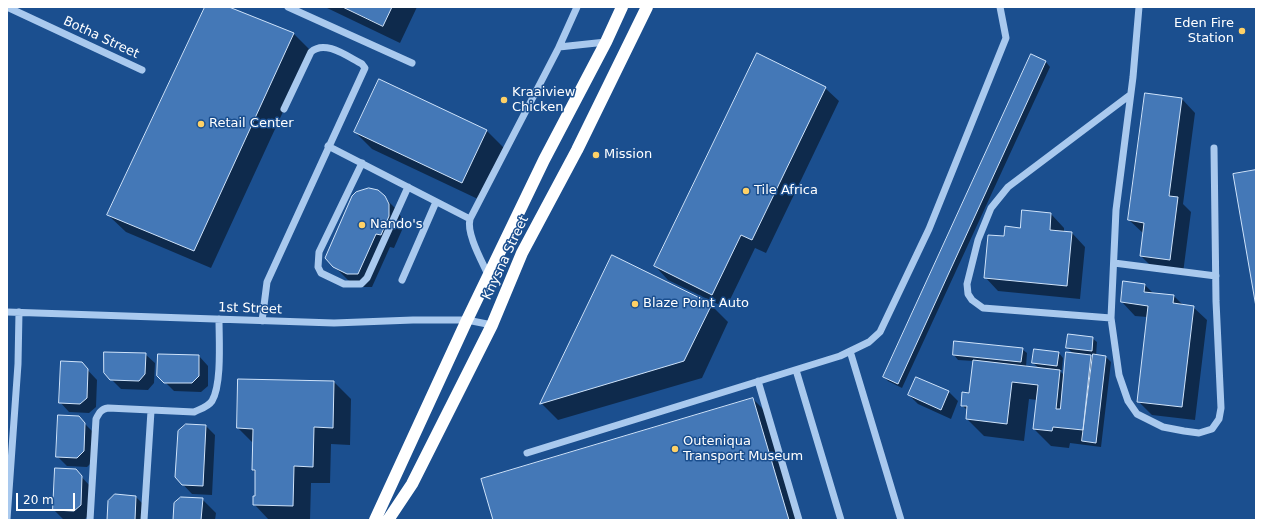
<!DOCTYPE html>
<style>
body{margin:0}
#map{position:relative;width:1263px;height:527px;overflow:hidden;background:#1b4f8f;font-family:"DejaVu Sans",sans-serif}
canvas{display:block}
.frame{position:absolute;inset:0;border:8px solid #fff;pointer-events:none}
.scale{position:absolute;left:16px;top:493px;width:59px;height:18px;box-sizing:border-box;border:2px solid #fff;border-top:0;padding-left:5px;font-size:12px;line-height:14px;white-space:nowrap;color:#fff;-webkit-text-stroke:3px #1b4f8f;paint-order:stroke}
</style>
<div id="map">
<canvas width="1263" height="527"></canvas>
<div class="frame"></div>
<div class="scale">20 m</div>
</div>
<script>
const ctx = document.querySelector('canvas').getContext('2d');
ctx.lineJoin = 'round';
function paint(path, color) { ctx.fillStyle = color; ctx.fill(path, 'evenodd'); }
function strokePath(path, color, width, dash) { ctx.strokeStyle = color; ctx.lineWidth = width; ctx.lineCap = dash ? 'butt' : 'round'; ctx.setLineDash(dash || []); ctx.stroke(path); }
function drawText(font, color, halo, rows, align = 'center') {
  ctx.font = font + ' "DejaVu Sans",sans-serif'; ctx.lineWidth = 3; ctx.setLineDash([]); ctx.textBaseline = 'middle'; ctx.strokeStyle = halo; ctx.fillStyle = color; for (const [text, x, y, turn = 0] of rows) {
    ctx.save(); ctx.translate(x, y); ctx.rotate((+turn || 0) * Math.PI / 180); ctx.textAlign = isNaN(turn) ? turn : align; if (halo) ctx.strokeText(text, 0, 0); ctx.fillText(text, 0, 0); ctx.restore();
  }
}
const shadow = new Path2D(`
 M 206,7 L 227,7 L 294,34 L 311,51 L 211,268 L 126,232 L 108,215 Z
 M 325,7 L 417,7 L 400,43 Z
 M 1032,56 L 1046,62 L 1050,67 L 902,388 L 888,381 L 884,377 Z
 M 380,80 L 487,131 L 504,148 L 480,200 L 372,149 L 355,132 Z
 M 825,88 L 839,101 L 766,253 L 755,248 L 726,308 L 668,280 L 655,266 Z
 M 1182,99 L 1195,113 L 1183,204 L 1191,212 L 1183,273 L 1154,269 L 1141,256 L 1144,234 L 1129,220 Z
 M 369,189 L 384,197 L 398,211 L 402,219 L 402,230 L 394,248 L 390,247 L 372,287 L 362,287 L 348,280 L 334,266 L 356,193 Z
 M 1051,214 L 1064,228 L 1064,233 L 1072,233 L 1085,247 L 1080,299 L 998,291 L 985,277 L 1005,238 Z
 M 1124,282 L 1145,285 L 1154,294 L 1174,296 L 1183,305 L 1193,307 L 1207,320 L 1195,420 L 1152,415 L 1138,401 L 1147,317 L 1135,316 L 1122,302 Z
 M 711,305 L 728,322 L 702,378 L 558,420 L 541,403 Z
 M 1092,338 L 1097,342 L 1096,356 L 1106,357 L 1111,362 L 1101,447 L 1070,443 L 1069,448 L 1051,446 L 1034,429 L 1037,400 L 1029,399 L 1024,441 L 984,436 L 967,419 L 968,411 L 962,405 L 970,394 L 974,361 L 958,360 L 954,355 L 1022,349 L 1027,353 L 1026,367 L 1039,368 L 1033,363 L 1059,353 L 1063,358 L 1062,370 L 1059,370 L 1064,375 L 1074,354 L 1067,348 ZM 1089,354 L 1093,355 L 1093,359 Z
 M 145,354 L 155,363 L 154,383 L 148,390 L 121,389 L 105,373 Z
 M 199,356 L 208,366 L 208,386 L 201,392 L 174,391 L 158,375 Z
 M 81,363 L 97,380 L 96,407 L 89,413 L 69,412 L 60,402 Z
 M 916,378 L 949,392 L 958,401 L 951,419 L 918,404 L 909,395 Z
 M 334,382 L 351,399 L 350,445 L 331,444 L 330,483 L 311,483 L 310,520 L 269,520 L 254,504 L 256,497 L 256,473 L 253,470 L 253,443 L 238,428 Z
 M 753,399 L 770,416 L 801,520 L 494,520 Z
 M 78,417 L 94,433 L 93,461 L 87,467 L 67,466 L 57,456 Z
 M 206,426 L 215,435 L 212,495 L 192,494 L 176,477 Z
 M 75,470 L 91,487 L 90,514 L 84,520 L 63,519 L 54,510 Z
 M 136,497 L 145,506 L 144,520 L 108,520 Z
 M 202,499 L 216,513 L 215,520 L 174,520 Z`);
const building = new Path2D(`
 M 205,7 L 229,7 L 294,33 L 194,251 L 107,215 Z
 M 343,7 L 392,7 L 383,26 Z
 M 757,53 L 826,87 L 752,240 L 741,235 L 712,295 L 654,266 Z
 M 1031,54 L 1046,61 L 898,384 L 883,377 Z
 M 379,79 L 487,130 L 462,183 L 354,132 Z
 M 1145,93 L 1182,98 L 1169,196 L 1178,197 L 1170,260 L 1140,256 L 1144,223 L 1128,220 Z
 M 1256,170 L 1256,307 L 1233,174 Z
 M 369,188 L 378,190 L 385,196 L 389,204 L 389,216 L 381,235 L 376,234 L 358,274 L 347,274 L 333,267 L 325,258 L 352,196 L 356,192 Z
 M 1022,210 L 1051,213 L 1050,230 L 1072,232 L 1067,286 L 984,278 L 988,235 L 1004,236 L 1005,226 L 1020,228 Z
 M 612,255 L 712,304 L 684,361 L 540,404 Z
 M 1123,281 L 1145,284 L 1144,292 L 1174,295 L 1173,303 L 1194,306 L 1182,407 L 1137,402 L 1148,306 L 1121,302 Z
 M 1068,334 L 1093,337 L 1092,351 L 1066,348 Z
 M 954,341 L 1023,348 L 1021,362 L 953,355 Z
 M 1034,349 L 1059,352 L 1057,366 L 1032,363 Z
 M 104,352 L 146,353 L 145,374 L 139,381 L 110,380 L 104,373 Z
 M 1066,352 L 1091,355 L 1083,430 L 1053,427 L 1052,431 L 1033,429 L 1038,385 L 1012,382 L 1007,424 L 966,419 L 967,406 L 961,406 L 962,392 L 969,393 L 973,360 L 1060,370 L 1056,409 L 1060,409 Z
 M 158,354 L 199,355 L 199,376 L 192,383 L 164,383 L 157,376 Z
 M 1093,354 L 1106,356 L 1096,443 L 1082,441 Z
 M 61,361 L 82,362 L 88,369 L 87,398 L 80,404 L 59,403 Z
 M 916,377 L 949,391 L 941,410 L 908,395 Z
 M 238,379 L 334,381 L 333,428 L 314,427 L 313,467 L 294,466 L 293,506 L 253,505 L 253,496 L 255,496 L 255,470 L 252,470 L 253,429 L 237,428 Z
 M 753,398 L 789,520 L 493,520 L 481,479 Z
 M 58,415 L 79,416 L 85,423 L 84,451 L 77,458 L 56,457 Z
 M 186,424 L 206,425 L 203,486 L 182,485 L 175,477 L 178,431 Z
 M 55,468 L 76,469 L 82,476 L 81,505 L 74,511 L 53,510 Z
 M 115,494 L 136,496 L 135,520 L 107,520 L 108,501 Z
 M 181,497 L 203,498 L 201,520 L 173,520 L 174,503 Z`);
const minor = new Path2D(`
 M 7,7 L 142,70
 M 288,7 L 412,63
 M 1139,7 L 1133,77 L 1116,210 L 1111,318 L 1119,375 L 1128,401 L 1137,414 L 1163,427 L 1184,431 L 1199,433 L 1212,429 L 1219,419 L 1221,408 L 1216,301 L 1214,148
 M 559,47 L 577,7
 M 328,146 L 470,219
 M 362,163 L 319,252 L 318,267 L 321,273 L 344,284 L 361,284 L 367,278 L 408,187
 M 1114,263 L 1216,276
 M 489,277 C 483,263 466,234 470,219 L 559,47 L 606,42
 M 402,280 L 436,202
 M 7,312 L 334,323 L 413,320 L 467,320 L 492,325
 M 1111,318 L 983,308 L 972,300 L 968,294 L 967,284 L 978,240 L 991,208 L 1008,187 L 1130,95
 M 262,321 L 267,282 L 365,68 L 362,64 C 348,57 325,39 311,52 L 284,109
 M 850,351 L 901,520
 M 796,370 L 841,520
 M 758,381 L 799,520
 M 527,453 L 840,356 L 869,342 L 880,332 L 929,229 L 1006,38 L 1000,7
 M 7,519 L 18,364 L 19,312
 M 90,520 L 96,419 C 99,413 101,409 108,408 L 194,412 C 200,409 208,407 212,401 C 222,384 219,340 219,319
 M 144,520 L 151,411`);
const highway = new Path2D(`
 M 375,520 L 467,320 L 544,160 L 606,42 L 622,7
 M 388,520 L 412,484 L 492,325 L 522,253 L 577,150 L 647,7`);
const markers = [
 [1242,31,4,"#ffd166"],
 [504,100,4,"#ffd166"],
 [201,124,4,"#ffd166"],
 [596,155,4,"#ffd166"],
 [746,191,4,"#ffd166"],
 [362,225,4,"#ffd166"],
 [635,304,4,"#ffd166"],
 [675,449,4,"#ffd166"]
];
const poiNames = [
 ["Eden Fire",1234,24,"right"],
 ["Station",1234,39,"right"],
 ["Kraaiview",512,93],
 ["Chicken",512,108],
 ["Retail Center",209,124],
 ["Mission",604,155],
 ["Tile Africa",754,191],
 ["Nando's",370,225],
 ["Blaze Point Auto",643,304],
 ["Outeniqua",683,442],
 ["Transport Museum",683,457]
];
const streetNames = [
 ["Botha Street",101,38,25],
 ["Knysna Street",506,258,-65],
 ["1st Street",250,309,2]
];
paint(shadow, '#0007');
paint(building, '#4478b7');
strokePath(building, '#cfe3fa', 1);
strokePath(minor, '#a9c9ee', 7);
strokePath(highway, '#fff', 12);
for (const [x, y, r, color] of markers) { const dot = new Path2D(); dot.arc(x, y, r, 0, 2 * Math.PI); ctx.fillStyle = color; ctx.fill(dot); strokePath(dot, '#1b4f8f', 1.5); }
drawText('13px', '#fff', '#1b4f8f', poiNames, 'left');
drawText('13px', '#fff', '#1b4f8f', streetNames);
</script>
